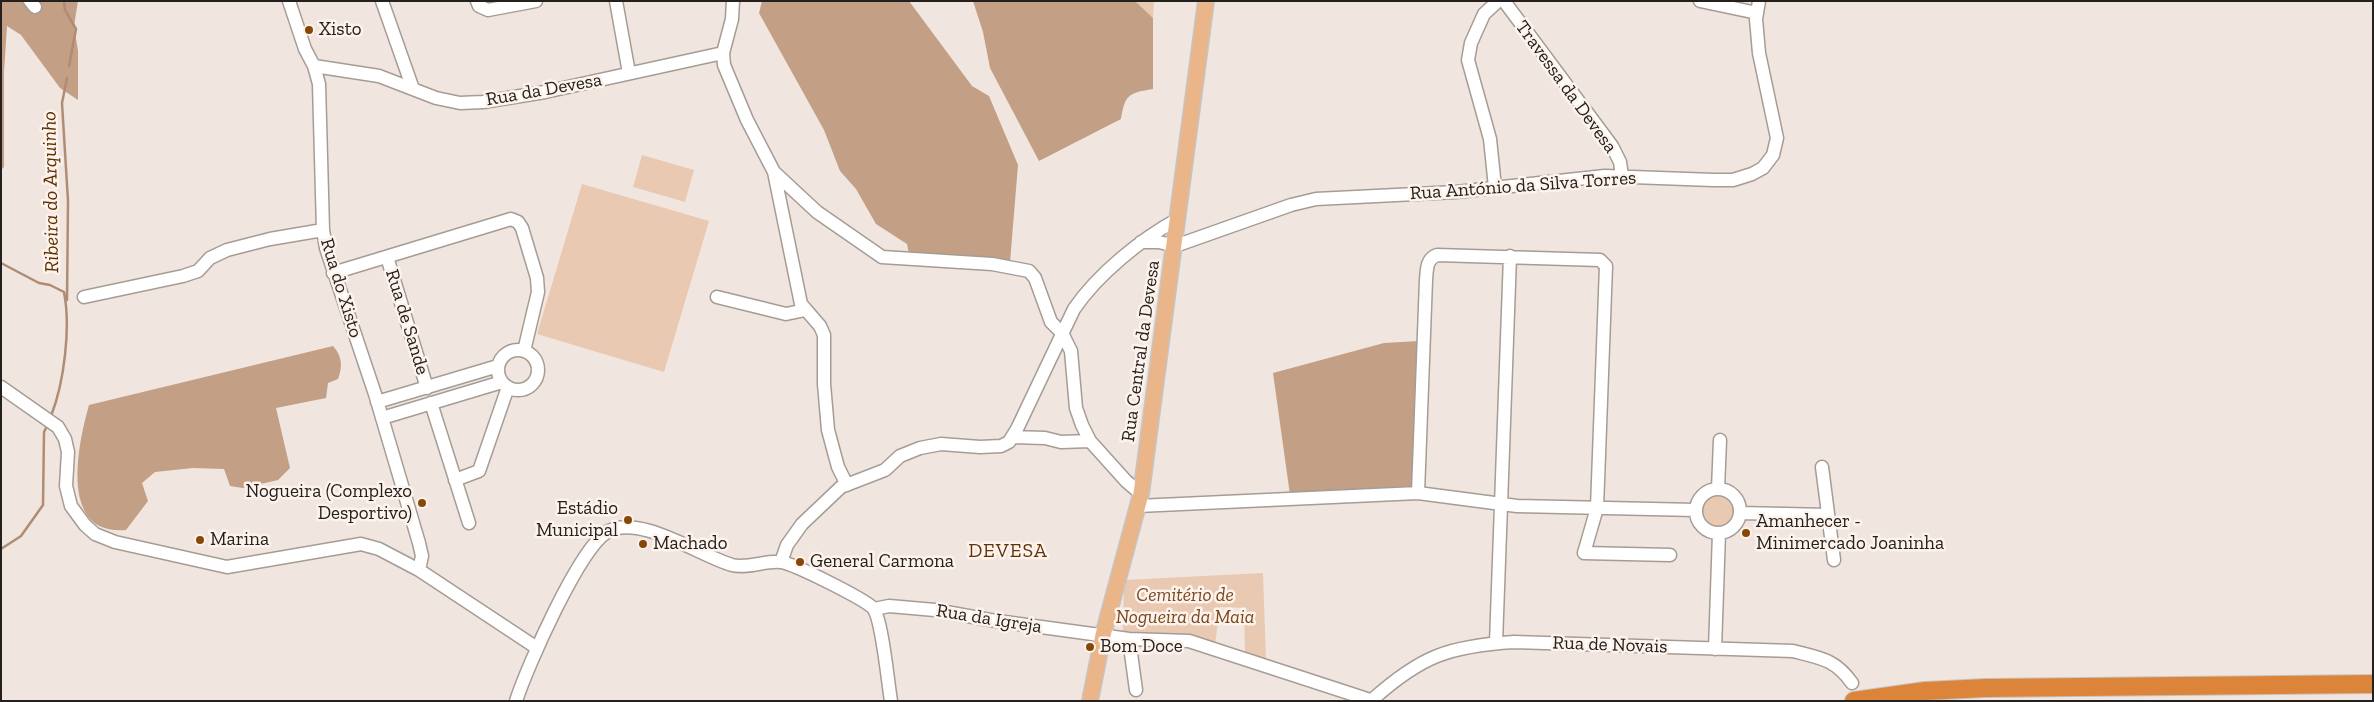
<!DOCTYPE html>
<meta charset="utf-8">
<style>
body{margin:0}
#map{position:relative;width:2374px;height:702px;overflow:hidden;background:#f0e6df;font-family:"Zilla Slab",serif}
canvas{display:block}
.frame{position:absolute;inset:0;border:2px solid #23201d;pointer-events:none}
</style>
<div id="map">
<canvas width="2374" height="702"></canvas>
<div class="frame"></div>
</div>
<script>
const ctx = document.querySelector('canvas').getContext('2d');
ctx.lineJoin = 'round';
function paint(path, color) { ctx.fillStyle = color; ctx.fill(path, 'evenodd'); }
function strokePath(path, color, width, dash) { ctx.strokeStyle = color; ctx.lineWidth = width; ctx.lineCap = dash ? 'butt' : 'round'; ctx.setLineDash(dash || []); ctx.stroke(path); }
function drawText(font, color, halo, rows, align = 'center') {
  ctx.font = font + ' "Zilla Slab",serif'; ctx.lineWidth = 5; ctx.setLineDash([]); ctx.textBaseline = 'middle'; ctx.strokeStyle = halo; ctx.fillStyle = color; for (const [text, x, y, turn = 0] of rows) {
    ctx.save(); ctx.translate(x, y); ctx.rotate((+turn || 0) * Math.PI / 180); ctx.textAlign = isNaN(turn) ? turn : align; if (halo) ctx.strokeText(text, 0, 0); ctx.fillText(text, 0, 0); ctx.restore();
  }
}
const green = new Path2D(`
 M 1135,1 L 1154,1 L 1153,18 L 1137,3 Z
 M 642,155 L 694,170 L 685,202 L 633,187 Z
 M 582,184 L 709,221 L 664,372 L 537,334 Z
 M1702 511a17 17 0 1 1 34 0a17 17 0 1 1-34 0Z
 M 1263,573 L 1266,660 L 1245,654 L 1244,608 L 1220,607 L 1215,645 L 1123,633 L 1124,580 Z`);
const forest = new Path2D(`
 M 1,1 L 78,1 L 74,26 L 78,51 L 78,100 L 60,88 L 21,35 L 7,26 L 4,72 L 4,167 L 1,170 Z
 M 762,1 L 909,1 L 972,86 L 989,96 L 1018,165 L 1010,262 L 909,254 L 907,244 L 876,224 L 856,189 L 840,171 L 824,130 L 759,13 Z
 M 973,1 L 1135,1 L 1153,18 L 1153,89 C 1129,93 1125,94 1121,119 L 1039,161 L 990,68 L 983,32 Z
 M 1419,341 L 1414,486 L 1408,489 L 1290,495 L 1273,373 L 1384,343 Z
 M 333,346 C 342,356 343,366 338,379 L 328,383 L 326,398 L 276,408 L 290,468 L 278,480 L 243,488 L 230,486 L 224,469 L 193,468 L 155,472 L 142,483 L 148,501 L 126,530 C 58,536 78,444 89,405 Z`);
const stream = new Path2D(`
 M 64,1 L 65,10 L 76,29 L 69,66
 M 1,263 L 39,283 L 50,285 L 64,292 C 71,328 64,383 51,416
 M 67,300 L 68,201 L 62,103 L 67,78
 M 1,549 L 21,536 L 43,505 L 44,432 L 48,424`);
const minor = new Path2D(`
 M 30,1 L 35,7
 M 289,1 L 305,49 L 314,66 L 319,84 L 323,230 L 326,248 L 375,394 L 419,543 L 422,556 L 419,570
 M 382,1 L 413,89
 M 477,1 L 479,6 L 488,10 L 536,1
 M 616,1 L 629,73
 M 1504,1 L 1612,146 L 1620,162 L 1622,176
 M 1700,1 L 1757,13
 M 723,53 L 724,65 L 747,120 L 774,172 L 817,212 L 882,257 L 992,264 L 1029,271 L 1035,278 L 1051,322 L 1062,333 L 1071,351 L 1076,408 L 1082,425 L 1090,441 L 1126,481 L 1141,494
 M 314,66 L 379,76 L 436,98 L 460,103 L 483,102 L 545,92 L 723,53 L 732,19 L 733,1
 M 774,172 L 801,304 L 820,326 L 824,335 L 824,384 L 828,430 L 838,467 L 847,485
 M 1495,187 L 1490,139 L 1468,60 L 1471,43 L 1484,14 L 1498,1
 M 1141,242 L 1159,242 L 1175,246 L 1291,205 L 1316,199 L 1456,192 L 1605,176 L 1713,180 L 1733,180 L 1752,174 L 1763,168 L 1773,155 L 1777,138 L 1759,53 L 1756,19 L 1759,1
 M 387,257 L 427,388
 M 333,273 L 511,219 L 518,222 L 522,228 L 537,278 L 538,292 L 524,351
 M 84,297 L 183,276 L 198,271 L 210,258 L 227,250 L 270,239 L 323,230
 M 717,297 L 786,314 L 805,310
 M498 370a20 20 0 1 1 40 0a20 20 0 1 1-40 0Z
 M 1,387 L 58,427 L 65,439 L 68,452 L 66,486 L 71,506 L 85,525 L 95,534 L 115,542 L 227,567 L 361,544 L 379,549 L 419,570 L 537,648
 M 377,402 L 498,366
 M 431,403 L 469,523
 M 382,418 L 502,382
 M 1012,437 L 1045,438 L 1061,442 L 1090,441
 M 1822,467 L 1834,560
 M 455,480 L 479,471 L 508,387
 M 1718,489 L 1720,440
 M1696 511a22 22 0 1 1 44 0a22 22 0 1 1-44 0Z
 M 1418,493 L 1426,280 C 1427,270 1426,259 1437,255 L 1600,260 L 1606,266 L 1597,508 L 1584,553 L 1670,555
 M 1138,506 L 1418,493 L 1517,506 L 1696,510
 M 1740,513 L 1828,515
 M 781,562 L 787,545 L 802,524 L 841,487 L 885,470 L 900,456 L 920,448 L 941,444 L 980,447 L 1001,446 L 1009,442 L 1017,429 L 1074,309 C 1098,274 1141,239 1178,219
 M 874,609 L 889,606 L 935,610 L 990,620 L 1129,639 L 1189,641 L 1373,701
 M 1129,639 L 1136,690
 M 1496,643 L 1510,256
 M 1715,649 L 1719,533
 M 1372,700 C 1421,656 1449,646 1514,642 L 1793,651 C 1820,658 1835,659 1852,683
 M 516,701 C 527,667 579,549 607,532 C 639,513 700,556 732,565 C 748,569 766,560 781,562 C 795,564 864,599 873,608 C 882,618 888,684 891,701`);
const major = new Path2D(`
 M 1090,701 L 1103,635 L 1141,494 L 1206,1`);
const highway = new Path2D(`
 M 1854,701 L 1925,691 L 1985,688 L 2373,684`);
const markers = [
 [309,30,5,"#854807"],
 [422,503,5,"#854807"],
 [628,520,5,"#854807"],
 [1746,533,5,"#854807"],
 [200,540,5,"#854807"],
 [643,544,5,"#854807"],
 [800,562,5,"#854807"],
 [1090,647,5,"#854807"]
];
const poiNames = [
 ["Xisto",319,30],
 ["Nogueira (Complexo",412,492,"right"],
 ["Desportivo)",412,514,"right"],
 ["Estádio",618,509,"right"],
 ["Municipal",618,531,"right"],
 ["Amanhecer -",1756,522],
 ["Minimercado Joaninha",1756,544],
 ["Marina",210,540],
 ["Machado",653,544],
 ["General Carmona",810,562],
 ["Bom Doce",1100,647]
];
const streetNames = [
 ["Travessa da Devesa",1566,87,54],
 ["Rua da Devesa",544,90,-10],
 ["Rua António da Silva Torres",1523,186,-4],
 ["Rua do Xisto",341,288,73],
 ["Rua de Sande",407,322,73],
 ["Rua Central da Devesa",1141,351,-82],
 ["Rua da Igreja",989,619,9],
 ["Rua de Novais",1610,645,2]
];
const parkNames = [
 ["Cemitério de",1185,596],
 ["Nogueira da Maia",1185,618]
];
const waterNames = [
 ["Ribeira do Arquinho",51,192,-91]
];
const neighbourhoodNames = [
 ["DEVESA",1008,551]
];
paint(green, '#e9c9b1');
paint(forest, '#c29f85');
strokePath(stream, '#af8c73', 2.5);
strokePath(minor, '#a59c96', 15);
strokePath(major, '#c6c5c4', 18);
strokePath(highway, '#c6c5c4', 20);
strokePath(minor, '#fff', 12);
strokePath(major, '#eab689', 15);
strokePath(highway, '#dc853a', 18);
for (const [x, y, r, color] of markers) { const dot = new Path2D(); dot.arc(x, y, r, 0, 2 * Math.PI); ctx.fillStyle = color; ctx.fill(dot); strokePath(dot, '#fdf3ec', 2); }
drawText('19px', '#23201d', '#fdf3ec', poiNames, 'left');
drawText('19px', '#23201d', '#fdf3ec', streetNames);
drawText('italic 19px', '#77471e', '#fdf3ec', parkNames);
drawText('italic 20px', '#5d2f00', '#fdf3ec', waterNames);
ctx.letterSpacing = '1px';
drawText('20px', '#5f340b', '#fdf3ec', neighbourhoodNames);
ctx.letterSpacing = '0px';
</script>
